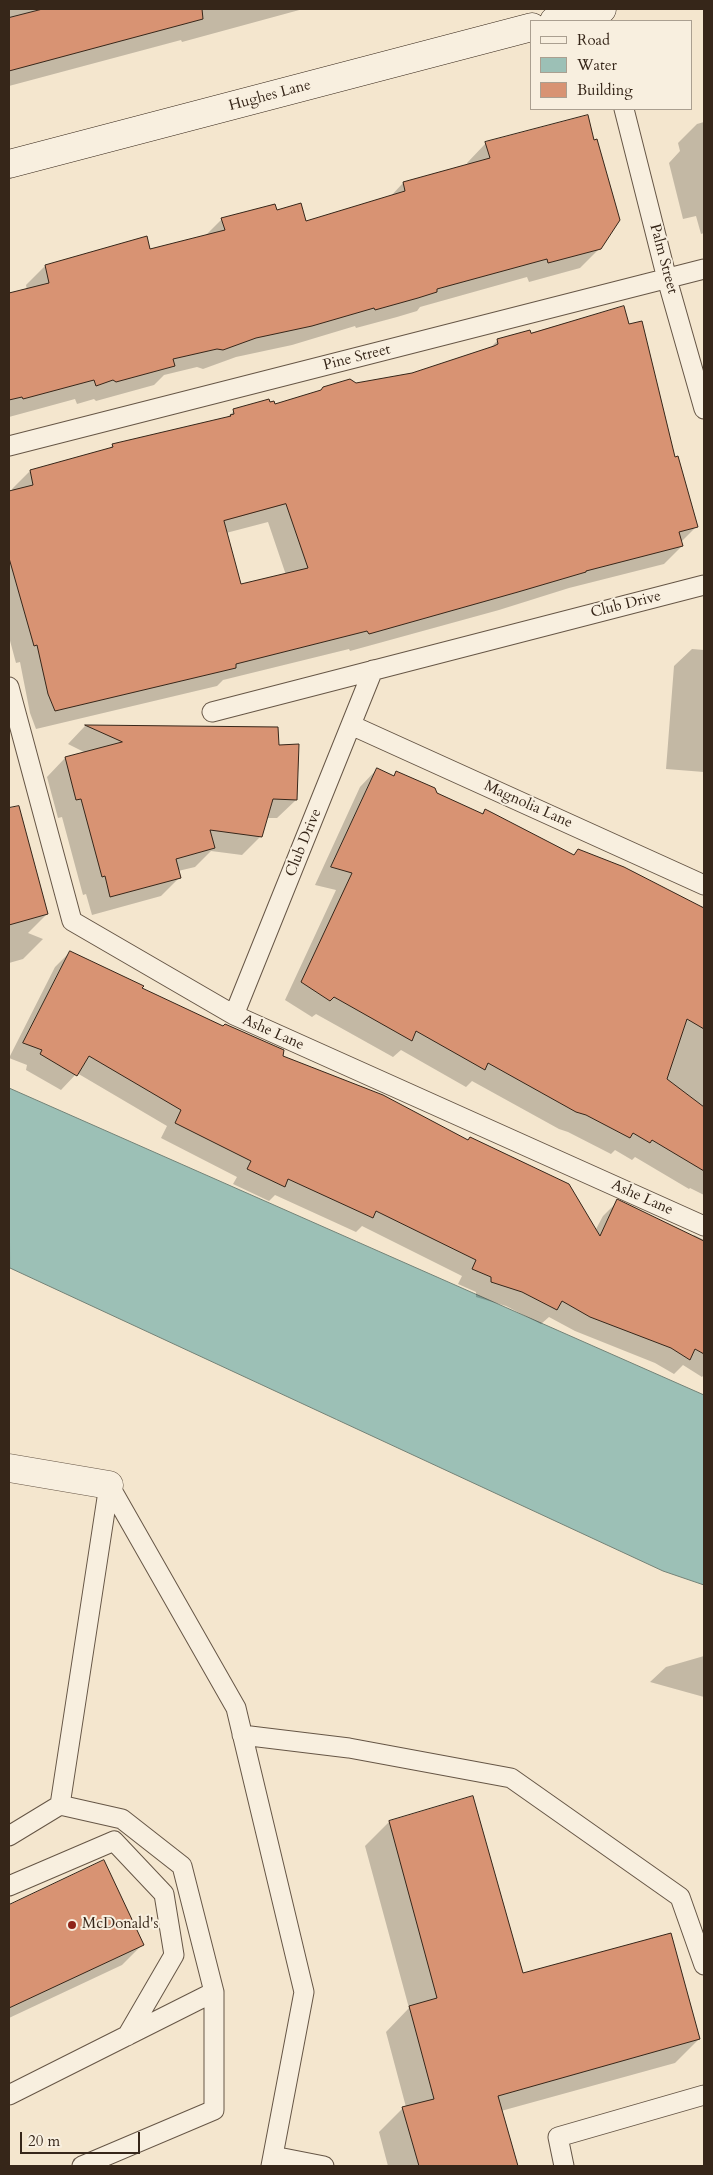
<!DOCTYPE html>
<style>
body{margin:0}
#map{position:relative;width:713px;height:2175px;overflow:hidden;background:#f4e6ce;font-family:Cardo,serif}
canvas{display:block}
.frame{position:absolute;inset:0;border:10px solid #362619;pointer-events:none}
.legend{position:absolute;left:530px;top:20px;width:162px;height:90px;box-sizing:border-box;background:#f8efdf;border:1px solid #aa9f90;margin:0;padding:6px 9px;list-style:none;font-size:15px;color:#362619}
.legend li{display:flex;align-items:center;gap:10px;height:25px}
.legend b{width:25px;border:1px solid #aa9f90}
.scale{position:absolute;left:20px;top:2132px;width:120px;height:22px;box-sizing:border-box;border:2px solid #362619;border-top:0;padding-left:6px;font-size:15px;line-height:18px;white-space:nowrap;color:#362619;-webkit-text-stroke:4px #f8efdf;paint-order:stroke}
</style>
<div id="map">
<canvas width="713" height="2175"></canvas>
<div class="frame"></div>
<ul class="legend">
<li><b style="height:6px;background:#f8efdf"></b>Road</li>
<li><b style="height:14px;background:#9cc0b6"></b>Water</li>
<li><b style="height:14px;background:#d89373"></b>Building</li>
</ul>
<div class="scale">20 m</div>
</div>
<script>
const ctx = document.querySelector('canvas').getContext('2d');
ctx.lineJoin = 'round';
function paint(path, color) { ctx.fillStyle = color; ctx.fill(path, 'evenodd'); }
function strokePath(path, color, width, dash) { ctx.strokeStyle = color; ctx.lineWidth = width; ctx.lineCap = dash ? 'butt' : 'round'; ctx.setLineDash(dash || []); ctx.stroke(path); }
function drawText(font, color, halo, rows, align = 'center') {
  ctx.font = font + ' Cardo,serif'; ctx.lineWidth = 4; ctx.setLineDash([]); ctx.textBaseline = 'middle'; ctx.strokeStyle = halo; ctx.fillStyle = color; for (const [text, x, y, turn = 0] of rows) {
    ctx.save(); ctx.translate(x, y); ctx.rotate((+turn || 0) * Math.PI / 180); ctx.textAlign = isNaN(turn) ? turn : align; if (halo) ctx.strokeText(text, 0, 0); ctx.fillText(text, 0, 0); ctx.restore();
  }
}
const water = new Path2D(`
 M 9,1088 L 704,1395 L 704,1585 L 663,1571 L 10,1268 Z`);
const shadow = new Path2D(`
 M 9,9 L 303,9 L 182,42 L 181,40 L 9,86 Z
 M 704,122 L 704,233 L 701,234 L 696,216 L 683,219 L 669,163 L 680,151 L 678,143 L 697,124 Z
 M 486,143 L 600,248 L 580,268 L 529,282 L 527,277 L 420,307 L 417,311 L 397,317 L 356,328 L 355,326 L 292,345 L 236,357 L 203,369 L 197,367 L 164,375 L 154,385 L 96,401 L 94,399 L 77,404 L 75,399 L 9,417 L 9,295 L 27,290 L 26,285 L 45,266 L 149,251 L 205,236 L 222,219 L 276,212 L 305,222 L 389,198 L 403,183 L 468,165 L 467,163 Z
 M 498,340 L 674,459 L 697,526 L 681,542 L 682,546 L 664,564 L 569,588 L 499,610 L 350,651 L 349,649 L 223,680 L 217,686 L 36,729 L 30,713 L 20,662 L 16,663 L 9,637 L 9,493 L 13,492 L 12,489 L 30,471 L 109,449 L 113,445 L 225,419 L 234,411 L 274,406 L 355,385 L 412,374 L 489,349 ZM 268,522 L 286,575 L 240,585 L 226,533 Z
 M 692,649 L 704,650 L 704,772 L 666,769 L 674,666 Z
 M 85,726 L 277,728 L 278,746 L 296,800 L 277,818 L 266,818 L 261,836 L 242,855 L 211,851 L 195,867 L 178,871 L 180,877 L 161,896 L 92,915 L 86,894 L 83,895 L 62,817 L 58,818 L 47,777 L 65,758 L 86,753 L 68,744 Z
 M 377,769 L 392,777 L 396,773 L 481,814 L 486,810 L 573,856 L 624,869 L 704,909 L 704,1195 L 690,1188 L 689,1189 L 635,1157 L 632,1160 L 615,1150 L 611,1154 L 568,1132 L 559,1129 L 472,1081 L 466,1087 L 401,1050 L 393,1057 L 316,1014 L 312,1017 L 285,1000 L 336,890 L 315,885 L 360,787 Z
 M 9,818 L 20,857 L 47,914 L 28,933 L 43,939 L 23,959 L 9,963 Z
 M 70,952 L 141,989 L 281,1056 L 595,1231 L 603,1216 L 618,1201 L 692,1237 L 694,1235 L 704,1240 L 704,1375 L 702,1377 L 683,1365 L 674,1374 L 655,1363 L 575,1331 L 549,1317 L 541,1324 L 506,1306 L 476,1297 L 476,1292 L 458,1284 L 462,1276 L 362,1226 L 356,1232 L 275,1195 L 269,1201 L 233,1184 L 237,1177 L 161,1138 L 167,1126 L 77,1073 L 61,1090 L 26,1070 L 27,1065 L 9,1058 L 55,967 Z
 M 704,1656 L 704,1697 L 650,1682 L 666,1667 Z
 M 389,1822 L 522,1974 L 699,2039 L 675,2063 L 501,2111 L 517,2166 L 388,2166 L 379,2132 L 403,2108 L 406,2107 L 386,2032 L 409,2008 L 365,1846 Z
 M 104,1861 L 143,1944 L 122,1965 L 9,2018 L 9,1906 Z`);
const building = new Path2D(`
 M 43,9 L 202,9 L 203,19 L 9,71 L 9,18 Z
 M 588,115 L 594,140 L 597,139 L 620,220 L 601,249 L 548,263 L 547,259 L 437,289 L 437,292 L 418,298 L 375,310 L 374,308 L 312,326 L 256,338 L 223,350 L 217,349 L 173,359 L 175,366 L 116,382 L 113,380 L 96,386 L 94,380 L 23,399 L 22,397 L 9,400 L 9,293 L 49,283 L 45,265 L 147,236 L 150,249 L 225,230 L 221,218 L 275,204 L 277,210 L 301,203 L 306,221 L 405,191 L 403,182 L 490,158 L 485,142 Z
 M 624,306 L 629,324 L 642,321 L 675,457 L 678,456 L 698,527 L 679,532 L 683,546 L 586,571 L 586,572 L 518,592 L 369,634 L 367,631 L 236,664 L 236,668 L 55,711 L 48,694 L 37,645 L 34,646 L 9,558 L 9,491 L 33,485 L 30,470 L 113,447 L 112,444 L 231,416 L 230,415 L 234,414 L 233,409 L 269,399 L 270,402 L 274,401 L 275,404 L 321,390 L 323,387 L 350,379 L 356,383 L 412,373 L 494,346 L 498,344 L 497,339 L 530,330 L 531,333 ZM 286,504 L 308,568 L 241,584 L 224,521 Z
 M 85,725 L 278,727 L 279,745 L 299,744 L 297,800 L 273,799 L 262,837 L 210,830 L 215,848 L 176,859 L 181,878 L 110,897 L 105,876 L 102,877 L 81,799 L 76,800 L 65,757 L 122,742 Z
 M 377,768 L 394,776 L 396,771 L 435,788 L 437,793 L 483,814 L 485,809 L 574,855 L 578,849 L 624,867 L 704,908 L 704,1029 L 687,1019 L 667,1079 L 704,1107 L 704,1171 L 652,1140 L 650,1143 L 633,1133 L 630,1138 L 586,1115 L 576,1112 L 488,1063 L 485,1070 L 416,1031 L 412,1041 L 334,997 L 330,1001 L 301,982 L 352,873 L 331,867 Z
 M 19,806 L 48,914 L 9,925 L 9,808 Z
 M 70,951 L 144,986 L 142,988 L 223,1026 L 225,1024 L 284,1050 L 283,1056 L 383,1095 L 468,1140 L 470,1137 L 569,1184 L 600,1236 L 617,1199 L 704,1241 L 704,1354 L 695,1349 L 690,1360 L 671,1348 L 590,1317 L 562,1301 L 557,1310 L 522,1292 L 491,1282 L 491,1277 L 472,1269 L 476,1260 L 376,1211 L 373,1218 L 288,1179 L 285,1187 L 247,1169 L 251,1161 L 175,1123 L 181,1110 L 89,1056 L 77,1076 L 40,1054 L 42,1050 L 23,1043 Z
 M 473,1796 L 523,1973 L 671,1933 L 700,2039 L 498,2096 L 518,2166 L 419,2166 L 402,2107 L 434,2099 L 409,2006 L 437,1998 L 389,1821 Z
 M 104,1860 L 144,1945 L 9,2008 L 9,1905 Z`);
const lane = new Path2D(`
 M 624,109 L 667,279 L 704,409
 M 9,446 L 704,269
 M 9,687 L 72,921 L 234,1015 L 704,1226
 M 212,712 L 704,585
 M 351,725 L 704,885
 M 234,1015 L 373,670
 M 109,1485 L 236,1708 L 304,1992 L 271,2166
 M 242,1735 L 349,1748 L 511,1778 L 680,1897 L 704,1965
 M 60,1805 L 122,1819 L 182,1866 L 214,1992 L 214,2110 L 82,2166
 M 9,1836 L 60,1805 L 109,1485
 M 9,1886 L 114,1841 L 164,1894 L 174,1955 L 127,2036
 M 9,2095 L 214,1992
 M 273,2156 L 324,2166
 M 564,2166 L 558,2137 L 704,2095`);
const street = new Path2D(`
 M 9,1468 L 109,1485`);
const secondary = new Path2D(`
 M 554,21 L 602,9
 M 9,164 L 532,27`);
const markers = [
 [72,1925,5,"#8f2418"]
];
const streetNames = [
 ["Hughes Lane",270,96,-15],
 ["Palm Street",663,259,75],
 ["Pine Street",357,358,-14],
 ["Club Drive",626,605,-14],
 ["Magnolia Lane",528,805,24],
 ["Club Drive",304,843,-68],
 ["Ashe Lane",273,1033,24],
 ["Ashe Lane",642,1198,24]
];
const poiNames = [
 ["McDonald's",82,1925]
];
paint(water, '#9cc0b6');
strokePath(water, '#738277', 1);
paint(shadow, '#0003');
paint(building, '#d89373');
strokePath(building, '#362619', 1);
strokePath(lane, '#665646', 21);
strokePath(street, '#665646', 29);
strokePath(secondary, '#362619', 29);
strokePath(lane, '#f8efdf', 19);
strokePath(street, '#f8efdf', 28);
strokePath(secondary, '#f8efdf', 28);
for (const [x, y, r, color] of markers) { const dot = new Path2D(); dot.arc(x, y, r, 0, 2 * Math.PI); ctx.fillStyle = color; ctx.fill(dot); strokePath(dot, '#f8efdf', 2); }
drawText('15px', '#362619', '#f8efdf', streetNames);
drawText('15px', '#362619', '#f8efdf', poiNames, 'left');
</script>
